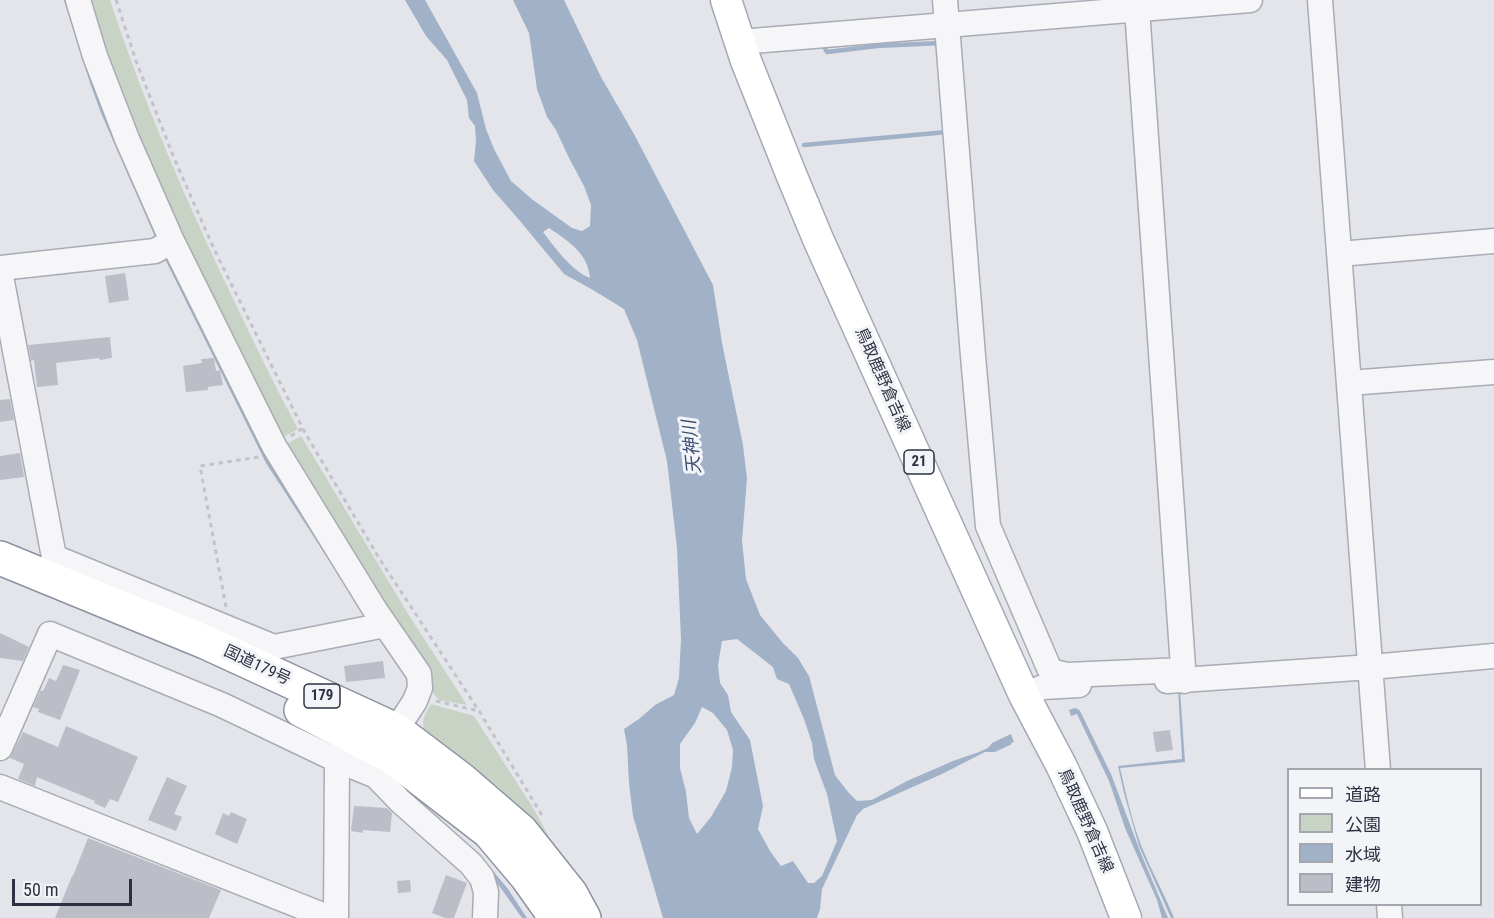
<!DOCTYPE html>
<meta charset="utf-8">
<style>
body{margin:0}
#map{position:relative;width:1494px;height:918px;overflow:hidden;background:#e3e5ea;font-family:"Roboto Condensed","Noto Sans JP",sans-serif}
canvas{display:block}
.legend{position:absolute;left:1287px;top:768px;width:195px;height:138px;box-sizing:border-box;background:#f3f4f8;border:2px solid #a3a6af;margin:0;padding:8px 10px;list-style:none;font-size:18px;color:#2c3241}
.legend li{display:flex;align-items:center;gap:12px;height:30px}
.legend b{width:30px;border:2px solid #a3a6af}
.scale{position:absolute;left:12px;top:879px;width:120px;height:27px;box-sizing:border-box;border:3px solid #2c3241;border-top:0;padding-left:8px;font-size:18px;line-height:21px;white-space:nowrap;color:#2c3241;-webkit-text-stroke:4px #f3f4f8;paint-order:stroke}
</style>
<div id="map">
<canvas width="1494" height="918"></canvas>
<ul class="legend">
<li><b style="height:8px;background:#fff"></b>道路</li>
<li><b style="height:16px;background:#c8d3c5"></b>公園</li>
<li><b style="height:16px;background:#a1b1c7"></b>水域</li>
<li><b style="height:16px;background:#bbbec7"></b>建物</li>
</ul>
<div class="scale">50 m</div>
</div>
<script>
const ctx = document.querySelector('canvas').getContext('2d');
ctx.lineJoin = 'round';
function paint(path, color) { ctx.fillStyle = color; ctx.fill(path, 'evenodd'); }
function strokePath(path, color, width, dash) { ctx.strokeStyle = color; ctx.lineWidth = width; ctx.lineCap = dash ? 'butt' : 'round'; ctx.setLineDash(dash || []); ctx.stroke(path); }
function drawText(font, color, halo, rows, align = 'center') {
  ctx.font = font + ' "Roboto Condensed","Noto Sans JP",sans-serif'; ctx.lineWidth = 6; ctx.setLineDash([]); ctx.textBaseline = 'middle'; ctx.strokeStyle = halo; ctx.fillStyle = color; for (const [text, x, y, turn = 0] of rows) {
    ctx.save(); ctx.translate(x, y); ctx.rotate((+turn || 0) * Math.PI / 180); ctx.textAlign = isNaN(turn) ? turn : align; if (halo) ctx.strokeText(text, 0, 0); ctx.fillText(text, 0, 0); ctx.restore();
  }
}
const green = new Path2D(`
 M 86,0 L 110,0 C 145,107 190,210 239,311 C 258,351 277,390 298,429 L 278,440 L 179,239 Z
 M 301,436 L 410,617 L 467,705 L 439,700 L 433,693 L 430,679 L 281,447 Z
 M 431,704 L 474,716 L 535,811 L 549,837 L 550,840 L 498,787 L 428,736 C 419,724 424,716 431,704 Z`);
const water = new Path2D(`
 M 64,0 L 69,0 L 367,619 L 266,463 L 163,255 L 101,113 L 90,83 Z
 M 405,0 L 425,0 L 477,93 L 486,129 L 494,149 L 511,181 L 533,200 L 572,228 L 582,231 L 590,226 L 591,205 L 584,186 L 569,158 L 556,130 L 547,117 L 537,89 L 529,33 L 513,0 L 564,0 L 601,77 L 634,134 L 713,285 L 722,343 L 743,445 L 747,478 L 742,541 L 746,579 L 760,615 L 782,642 L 798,658 L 809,676 L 835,775 L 848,792 L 857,801 L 872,800 L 907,781 L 953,761 L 979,752 L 988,748 L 992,743 L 1011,734 L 1014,742 L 1011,743 L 1012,744 L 995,752 L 985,752 L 942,774 L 863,809 L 857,815 L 822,889 L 820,909 L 817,918 L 663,918 L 633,816 L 629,783 L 627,745 L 624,729 L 639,719 L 655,705 L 674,695 L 679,678 L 681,639 L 677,548 L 667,461 L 637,340 L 624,309 L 593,290 L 564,274 L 520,221 L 493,190 L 474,161 L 476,141 L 475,126 L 469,118 L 467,100 L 447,60 L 426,36 ZM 549,228 C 568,241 588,253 590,278 C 572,271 555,248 543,232 ZM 737,639 L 773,667 L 777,679 L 789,684 L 804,719 L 812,743 L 814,759 L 827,794 L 837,841 L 822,876 L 814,883 L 808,883 L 793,861 L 781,866 L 770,851 L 758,829 L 763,806 L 750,740 L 731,712 L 728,695 L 720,683 L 718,665 L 722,641 ZM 702,707 L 713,713 L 727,730 L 733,750 L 732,767 L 726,791 L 711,817 L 697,834 L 689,818 L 686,792 L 680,768 L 680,744 L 695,723 Z
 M 1178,689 L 1180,689 L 1185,762 L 1120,768 C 1126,794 1132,821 1141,845 C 1151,870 1164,893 1174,918 L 1171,918 L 1139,846 L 1124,793 L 1118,766 L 1182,759 Z
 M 1075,708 L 1078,709 L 1080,711 L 1111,774 L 1140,851 L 1168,918 L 1162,918 L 1157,900 L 1125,828 L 1109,781 L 1077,714 L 1071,716 L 1069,710 Z
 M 469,847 L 493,871 L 508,889 L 527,918 L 522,918 L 500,887 L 469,852 Z`);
const stream = new Path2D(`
 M 820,46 L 823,45 L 827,52 L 877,46 L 940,43
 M 804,145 L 947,132`);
const building = new Path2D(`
 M 125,273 L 129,300 L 109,303 L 105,276 Z
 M 110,337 L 112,358 L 100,360 L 99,358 L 56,363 L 58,385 L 37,387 L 34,360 L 31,361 L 28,345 Z
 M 214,358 L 216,371 L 220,370 L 223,385 L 208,387 L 208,390 L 186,392 L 183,366 L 202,363 L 201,359 Z
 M 10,399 L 14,420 L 0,422 L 0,400 Z
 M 20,453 L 24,477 L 0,480 L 0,456 Z
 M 0,633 L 29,647 L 23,661 L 0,658 Z
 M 383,661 L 385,678 L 346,682 L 344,666 Z
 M 63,665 L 80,670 L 60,720 L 38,712 L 39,709 L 33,707 L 41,690 L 43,691 L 49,678 L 56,681 Z
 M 66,726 L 138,757 L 118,802 L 110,799 L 105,808 L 94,803 L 95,801 L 37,777 L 35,786 L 18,779 L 24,764 L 10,758 L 23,732 L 58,747 Z
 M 1170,730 L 1173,750 L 1156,752 L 1153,732 Z
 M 167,777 L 187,786 L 174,814 L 182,817 L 176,831 L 148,820 Z
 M 354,806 L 387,808 L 392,813 L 390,832 L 363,830 L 363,833 L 351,831 Z
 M 231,812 L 247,819 L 237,844 L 215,834 L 223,813 L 229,816 Z
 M 88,838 L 221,890 L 209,918 L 55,918 L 72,876 L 73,876 Z
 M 446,875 L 467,883 L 454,918 L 445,918 L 432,913 Z
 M 410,880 L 411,892 L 398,893 L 397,881 Z`);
const path = new Path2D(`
 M 116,0 L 136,61 L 174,158 L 214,249 L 304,431 L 379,558 L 479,711 L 543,817
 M 291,436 L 303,428
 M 226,607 L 200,466 L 259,457
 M 436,701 L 479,711`);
const minor = new Path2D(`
 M 78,0 L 95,56 L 127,139 L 172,241 L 274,446 L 375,610 L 419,674 L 420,688 L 415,701 L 396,730
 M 945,0 L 973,356 L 988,526 L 1049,668 L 1054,672 L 1067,675 L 1183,670
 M 1320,0 L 1378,770
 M 1137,9 L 1184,681
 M 740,42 L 1250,0
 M 1339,254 L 1494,241
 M 0,268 L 155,251 L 172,241
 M 0,271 L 54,557 L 274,647 L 385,625
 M 1349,383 L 1494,372
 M 1167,681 L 1371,667 L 1494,656
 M 1024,695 L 1043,687 L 1079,685
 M 0,748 L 50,634 L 222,705 L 337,760 L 376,776 L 400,801 L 471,864 L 482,878 L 486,892 L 485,918
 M 0,787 L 330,918
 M 1389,904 L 1390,918
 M 336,918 L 337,760`);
const major = new Path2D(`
 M 726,0 L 746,61 L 791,174 L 818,239 L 1024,695 L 1061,765 L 1092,831 L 1126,918`);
const highway = new Path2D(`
 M 0,558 L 205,642 L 396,730 L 462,780 L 521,831 L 571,894 L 584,918
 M 301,710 L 392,757 L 489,832 L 527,877 L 556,918`);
const shields = [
 [919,462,30],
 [322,696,36]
];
const shieldNames = [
 ["21",919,462],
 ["179",322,696]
];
const streetNames = [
 ["鳥取鹿野倉吉線",882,380,66],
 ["国道179号",257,666,25],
 ["鳥取鹿野倉吉線",1085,821,66]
];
const waterNames = [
 ["天神川",693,447,-96]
];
paint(green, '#c8d3c5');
paint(water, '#a1b1c7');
strokePath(stream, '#a1b1c7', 4.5);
paint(building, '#bbbec7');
strokePath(minor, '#a8acb4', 27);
strokePath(major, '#a3a9b5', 33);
strokePath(highway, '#8c92a0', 36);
strokePath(path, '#c1c3c9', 3, [4.5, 4.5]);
strokePath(minor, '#f6f6f9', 24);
strokePath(major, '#fff', 30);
strokePath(highway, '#fff', 33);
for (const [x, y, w] of shields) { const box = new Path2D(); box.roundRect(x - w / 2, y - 12, w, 24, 4.5); ctx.fillStyle = '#f3f4f8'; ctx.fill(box); strokePath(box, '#2c3241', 1.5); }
drawText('bold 15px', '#2c3241', null, shieldNames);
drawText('16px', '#2c3241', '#f3f4f8', streetNames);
drawText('italic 18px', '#394f72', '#f3f4f8', waterNames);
</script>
